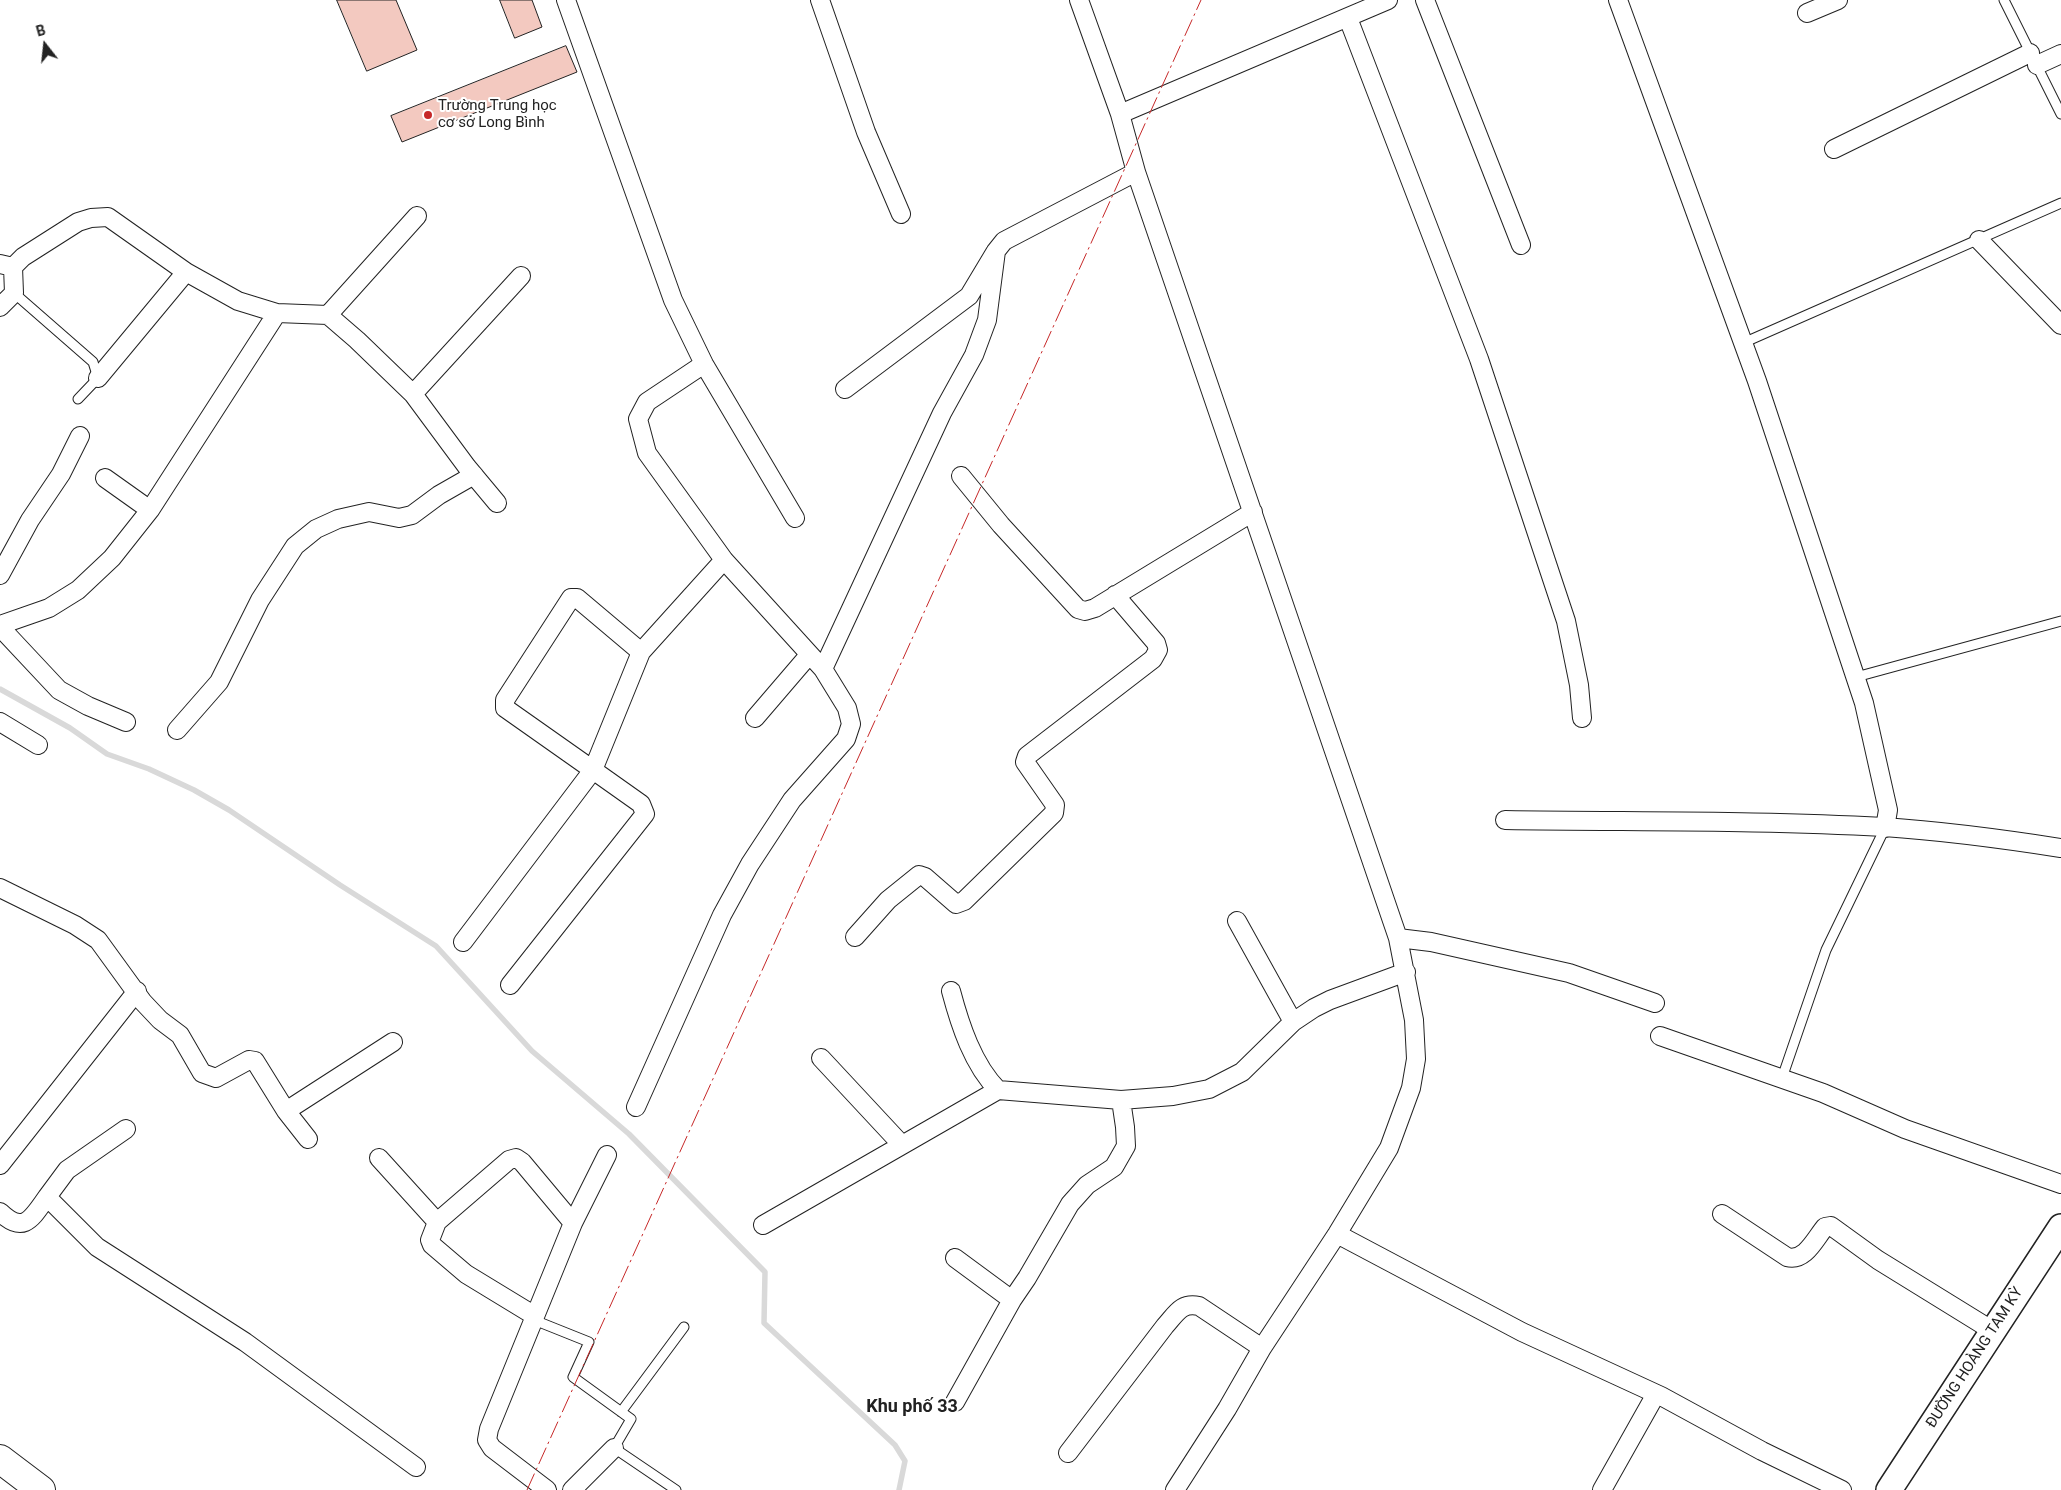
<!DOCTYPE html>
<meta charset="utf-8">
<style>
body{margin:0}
#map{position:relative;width:2061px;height:1490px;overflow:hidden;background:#fff;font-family:Roboto,sans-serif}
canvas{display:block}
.north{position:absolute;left:20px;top:20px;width:50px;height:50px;-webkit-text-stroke:4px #fff;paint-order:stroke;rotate:344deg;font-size:14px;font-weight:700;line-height:20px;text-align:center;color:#222}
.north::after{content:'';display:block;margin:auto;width:18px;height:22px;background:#222;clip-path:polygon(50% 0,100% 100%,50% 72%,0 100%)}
</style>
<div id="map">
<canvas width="2061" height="1490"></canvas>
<div class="north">B</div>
</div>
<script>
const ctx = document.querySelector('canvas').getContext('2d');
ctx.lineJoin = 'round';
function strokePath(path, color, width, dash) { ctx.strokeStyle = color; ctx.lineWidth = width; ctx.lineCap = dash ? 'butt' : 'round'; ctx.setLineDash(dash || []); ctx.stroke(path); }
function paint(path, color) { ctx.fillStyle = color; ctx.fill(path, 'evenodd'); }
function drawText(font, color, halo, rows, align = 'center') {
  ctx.font = font + ' Roboto,sans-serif'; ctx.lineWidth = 4; ctx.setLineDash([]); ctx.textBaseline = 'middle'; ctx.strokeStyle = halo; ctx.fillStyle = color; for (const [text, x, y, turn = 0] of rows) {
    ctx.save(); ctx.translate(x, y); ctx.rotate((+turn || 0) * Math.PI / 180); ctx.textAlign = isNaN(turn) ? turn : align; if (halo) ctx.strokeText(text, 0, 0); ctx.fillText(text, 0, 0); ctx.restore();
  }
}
const stream = new Path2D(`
 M 0,689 L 70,728 L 107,754 L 149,769 L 194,790 L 229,810 L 340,885 L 436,946 L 532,1051 L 629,1134 L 765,1272 L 764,1323 L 895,1445 L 905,1461 L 899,1490`);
const building = new Path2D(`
 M 337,0 L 396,0 L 417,50 L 367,71 Z
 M 500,0 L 532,0 L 542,27 L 515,38 Z
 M 566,46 L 577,72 L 402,142 L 391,116 Z`);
const lane = new Path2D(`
 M 2004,0 L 2061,114
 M 14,293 L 93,362 L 98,378 L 78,399
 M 1743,343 L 2061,203
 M 1856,677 L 2061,621
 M 1782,1078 L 1826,950 L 1885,828
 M 534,1320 L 589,1342 L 573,1377 L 631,1419 L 614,1448 L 676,1490
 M 621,1412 L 684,1327`);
const street = new Path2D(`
 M 566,0 L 673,300 L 704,364 L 795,518
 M 820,0 L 866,132 L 901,214
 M 1079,0 L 1120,114 L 1136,172 L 1398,938 L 1414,1020 L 1416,1059 L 1411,1088 L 1389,1148 L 1337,1234 L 1262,1348 L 1227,1409 L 1175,1490
 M 1425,0 L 1521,245
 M 1618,0 L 1757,381 L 1864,703 L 1888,810 L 1885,828
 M 1807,13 L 1838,0
 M 1348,18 L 1479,359 L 1566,621 L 1579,685 L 1582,718
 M 2037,65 L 2061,54
 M 1120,114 L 1388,0
 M 1834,149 L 2030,53
 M 1979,240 L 2061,325
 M 0,264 L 13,267 L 23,257 L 78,222 L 91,218 L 108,217 L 186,272 L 238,301 L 277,313 L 328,315 L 357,340 L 413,394 L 467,467 L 497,503
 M 0,307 L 14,293 L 13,267
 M 328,315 L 417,216
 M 98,378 L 186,272
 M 845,389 L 969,296 L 996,251 L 1004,241 L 1136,172
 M 413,394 L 521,276
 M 961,476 L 1001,525 L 1078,609 L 1085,611 L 1095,608 L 1253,512
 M 105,478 L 150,510
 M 0,575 L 30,520 L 61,474 L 80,436
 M 0,625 L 49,608 L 78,590 L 112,558 L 150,510 L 277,313
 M 0,627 L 59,690 L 88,706 L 126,722
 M 823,669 L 942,413 L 974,355 L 987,320 L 996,251
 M 755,718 L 809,655
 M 0,722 L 38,745
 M 177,730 L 219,682 L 260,600 L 295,546 L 316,529 L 338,519 L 369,512 L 399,518 L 412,515 L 439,495 L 474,475
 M 1505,820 C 1631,822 1758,820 1884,827 C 1943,831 2003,839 2061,848
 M 0,888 L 75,925 L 98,940 L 143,1002 L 160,1020 L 180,1035 L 202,1073 L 216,1078 L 249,1060 L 255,1061 L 286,1111 L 308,1139
 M 1237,921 L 1293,1022
 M 855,937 L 888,900 L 919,875 L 925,877 L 956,904 L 964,901 L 1054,813 L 1055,805 L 1025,762 L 1027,756 L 1153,659 L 1158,650 L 1156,643 L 1115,595
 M 1398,938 L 1431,942 L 1569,973 L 1655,1003
 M 463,942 L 593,770 L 505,708 L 505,700 L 571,598 L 577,598 L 641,652
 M 510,985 L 645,814 L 641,804 L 593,770 L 641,652 L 724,560
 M 951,991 C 960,1025 973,1065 998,1090
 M 1660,1036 L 1823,1093 L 1905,1129 L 2061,1184
 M 821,1058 L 902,1145
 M 636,1107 L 722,915 L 750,864 L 792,800 L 846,739 L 851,724 L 847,708 L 823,669 L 724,560 L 647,453 L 638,419 L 647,402 L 704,364
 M 286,1111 L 393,1042
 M 379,1158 L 437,1222 L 509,1160 L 516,1158 L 522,1162 L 573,1223
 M 0,1165 L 137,991
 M 47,1197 L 67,1170 L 126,1129
 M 0,1212 C 24,1235 32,1218 47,1197 L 97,1247 L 245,1342 L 416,1467
 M 1722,1214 L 1787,1257 C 1805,1262 1815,1239 1825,1227 L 1831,1226 L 1878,1260 L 1993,1331
 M 437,1222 L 430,1240 L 432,1245 L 466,1274 L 535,1316
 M 763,1225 L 998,1090 L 1121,1100 L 1173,1096 L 1209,1089 L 1242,1072 L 1293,1022 L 1314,1008 L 1330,1000 L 1406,972
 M 1337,1234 L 1522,1332 L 1661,1396 L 1762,1451 L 1842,1490
 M 955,1258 L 1012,1300
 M 955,1402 L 1012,1300 L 1027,1278 L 1070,1204 L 1087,1185 L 1114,1167 L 1126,1146 L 1125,1127 L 1121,1100
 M 1068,1453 L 1165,1326 C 1176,1314 1181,1302 1199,1306 L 1262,1348
 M 547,1490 L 492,1448 L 487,1440 L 489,1429 L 573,1223 L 607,1155
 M 572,1490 L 614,1448
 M 1602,1490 L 1656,1394`);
const secondary = new Path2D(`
 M 1889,1490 L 2061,1227`);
const primary = new Path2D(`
 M 0,1459 L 41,1490`);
const power = new Path2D(`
 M 527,1490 L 1201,0`);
const markers = [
 [428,115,5,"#c62828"]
];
const poiNames = [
 ["Trường Trung học",438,106],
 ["cơ sở Long Bình",438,123]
];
const streetNames = [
 ["ĐƯỜNG HOÀNG TAM KỲ",1975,1358,-57]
];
const quarterNames = [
 ["Khu phố 33",912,1407]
];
strokePath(stream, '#d9d9d9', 5.5);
paint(building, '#f3c9c0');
strokePath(building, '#222', 1);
strokePath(lane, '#222', 11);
strokePath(street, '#222', 20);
strokePath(secondary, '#222', 28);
strokePath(primary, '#222', 30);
strokePath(lane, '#fff', 9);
strokePath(street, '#fff', 18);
strokePath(secondary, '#fff', 25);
strokePath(primary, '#fff', 28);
strokePath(power, '#c62828', 1, [18, 4, 2.5, 4]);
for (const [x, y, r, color] of markers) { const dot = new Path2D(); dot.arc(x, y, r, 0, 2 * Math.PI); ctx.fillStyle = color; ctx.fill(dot); strokePath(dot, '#fff', 2); }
drawText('15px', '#222', '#fff', poiNames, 'left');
drawText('15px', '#222', '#fff', streetNames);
drawText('bold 18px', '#222', '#fff', quarterNames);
</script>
